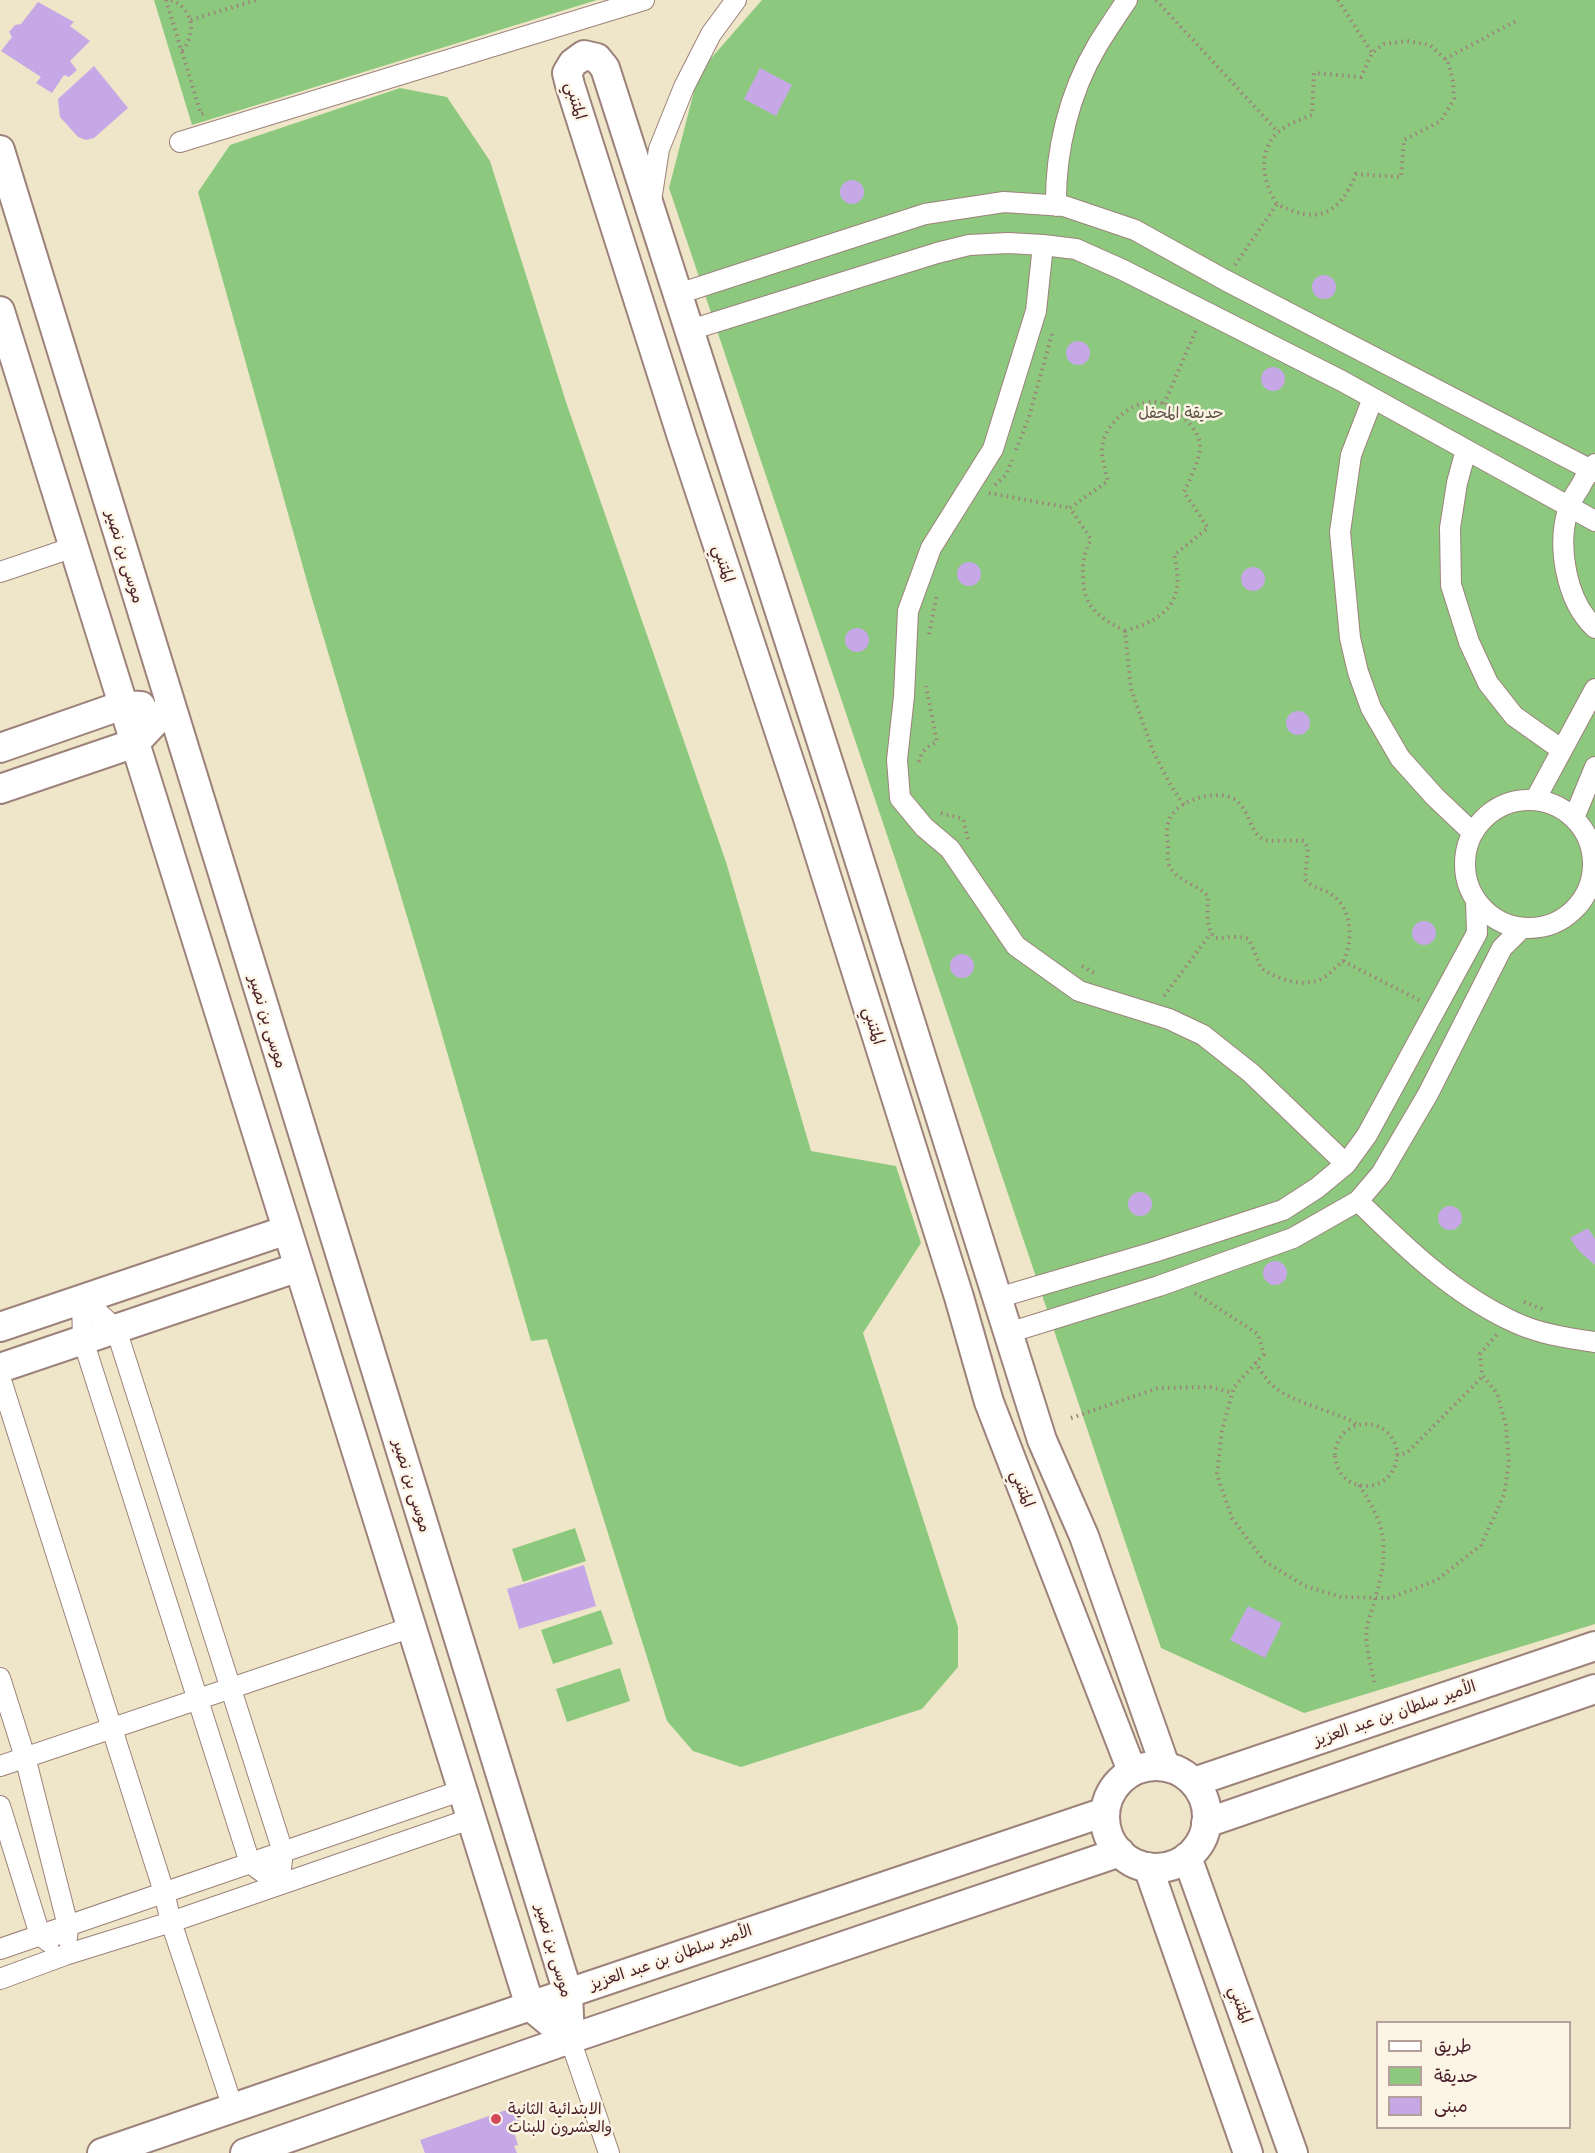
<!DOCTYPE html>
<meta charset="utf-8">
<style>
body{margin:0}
#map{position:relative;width:1595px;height:2153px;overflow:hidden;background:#efe6c9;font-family:"Playpen Sans","Playpen Sans Arabic",sans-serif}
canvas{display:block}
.legend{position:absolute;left:1376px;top:2021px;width:195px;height:108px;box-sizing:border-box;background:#fcf5e5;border:2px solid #b59f9b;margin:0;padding:8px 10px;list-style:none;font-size:18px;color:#4a1f2b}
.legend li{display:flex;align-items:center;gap:12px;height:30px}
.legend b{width:30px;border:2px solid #b59f9b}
</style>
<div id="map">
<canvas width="1595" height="2153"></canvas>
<ul class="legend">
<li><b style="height:8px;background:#fff"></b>طريق</li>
<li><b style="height:16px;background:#8cc97e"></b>حديقة</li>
<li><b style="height:16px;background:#c6a8e7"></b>مبنى</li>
</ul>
</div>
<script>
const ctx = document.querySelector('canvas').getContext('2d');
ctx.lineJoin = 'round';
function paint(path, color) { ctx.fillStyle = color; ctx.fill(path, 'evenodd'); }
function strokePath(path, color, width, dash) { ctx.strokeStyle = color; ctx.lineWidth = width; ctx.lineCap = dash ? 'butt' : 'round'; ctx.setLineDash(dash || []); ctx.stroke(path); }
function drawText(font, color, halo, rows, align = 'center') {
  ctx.font = font + ' "Playpen Sans","Playpen Sans Arabic",sans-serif'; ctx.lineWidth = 5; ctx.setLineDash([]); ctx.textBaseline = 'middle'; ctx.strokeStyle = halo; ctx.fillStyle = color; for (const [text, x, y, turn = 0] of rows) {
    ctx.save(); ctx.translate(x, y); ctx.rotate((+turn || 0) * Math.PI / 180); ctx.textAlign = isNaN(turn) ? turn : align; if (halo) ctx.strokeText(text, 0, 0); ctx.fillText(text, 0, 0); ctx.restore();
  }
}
const green = new Path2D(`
 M 154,0 L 597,0 L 192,125 Z
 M 762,0 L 1595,0 L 1595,1624 L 1304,1713 L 1161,1648 L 669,188 L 699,72 Z
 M 400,88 L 447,97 L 490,161 L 567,405 L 726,862 L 811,1151 L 896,1166 L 921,1243 L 863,1333 L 958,1627 L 958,1667 L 922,1709 L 741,1767 L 693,1751 L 667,1721 L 547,1339 L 531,1341 L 429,990 L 310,592 L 198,192 L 230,145 Z
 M 575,1528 L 586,1561 L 523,1582 L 512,1549 Z
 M 601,1610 L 613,1644 L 553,1664 L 541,1630 Z
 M 620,1668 L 630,1701 L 567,1722 L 556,1689 Z`);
const building = new Path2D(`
 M 38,2 L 74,22 L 70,26 L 90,41 L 70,61 L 77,70 L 69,77 L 64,75 L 52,93 L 36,83 L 41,77 L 1,51 L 12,37 L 9,32 L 15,25 L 21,24 Z
 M 94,66 L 128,108 L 94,138 L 86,140 L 78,137 L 60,117 L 58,99 Z
 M 760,68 L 792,85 L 776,116 L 744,99 Z
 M840 192a12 12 0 1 1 24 0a12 12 0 1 1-24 0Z
 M1312 287a12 12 0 1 1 24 0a12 12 0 1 1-24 0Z
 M1066 353a12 12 0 1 1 24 0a12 12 0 1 1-24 0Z
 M1261 379a12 12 0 1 1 24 0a12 12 0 1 1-24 0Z
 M957 574a12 12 0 1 1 24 0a12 12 0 1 1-24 0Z
 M1241 579a12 12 0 1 1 24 0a12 12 0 1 1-24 0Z
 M845 640a12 12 0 1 1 24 0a12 12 0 1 1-24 0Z
 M1286 723a12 12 0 1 1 24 0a12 12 0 1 1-24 0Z
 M1412 933a12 12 0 1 1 24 0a12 12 0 1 1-24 0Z
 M950 966a12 12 0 1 1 24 0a12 12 0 1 1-24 0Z
 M1128 1204a12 12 0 1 1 24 0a12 12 0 1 1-24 0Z
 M1438 1218a12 12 0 1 1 24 0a12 12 0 1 1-24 0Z
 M 1588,1228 L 1595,1239 L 1595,1265 L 1579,1251 L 1570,1238 Z
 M1263 1273a12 12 0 1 1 24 0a12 12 0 1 1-24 0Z
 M 584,1565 L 596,1606 L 519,1629 L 507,1589 Z
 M 1248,1606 L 1282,1623 L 1265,1658 L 1230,1640 Z
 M 515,2107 L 521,2119 L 512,2125 L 518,2145 L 514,2146 L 517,2153 L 425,2153 L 420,2140 Z`);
const path = new Path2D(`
 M 166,0 L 201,114 L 204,113
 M 171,0 C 193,8 197,34 182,51
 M 1156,0 L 1278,132
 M 1338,0 L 1372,53
 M 191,20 L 256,0
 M 1445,59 L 1516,21
 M 1235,265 L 1277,204 C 1317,225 1339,215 1356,174 L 1401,177 L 1404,140 L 1441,121 L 1454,99 L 1453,81 L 1448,62 L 1430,45 L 1407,41 L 1384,44 L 1372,53 L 1361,77 L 1314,73 L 1312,115 C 1300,120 1287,124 1277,133 C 1257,153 1263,183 1277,204
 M 1164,404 L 1197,328
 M 1016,450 L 1029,417 L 1052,334
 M 995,485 L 1006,475 L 1012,460
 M 989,493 L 1070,508
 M 1125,631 C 1167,619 1186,600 1174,555 L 1208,528 L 1184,492 C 1190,479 1198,464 1200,449 C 1201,439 1194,428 1187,421 C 1181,415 1173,408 1165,404 C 1139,394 1103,422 1102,449 C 1102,460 1105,470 1108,481 L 1070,508 L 1091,539 C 1084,554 1082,562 1083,579 C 1084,609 1101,618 1125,631 L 1131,689 L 1153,751 L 1171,786 L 1184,805
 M 929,634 L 937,594
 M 919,762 C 921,752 927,746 937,742 L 926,686
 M 941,813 L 963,819 L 968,839
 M 1343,961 C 1355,939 1351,905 1329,893 C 1321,888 1310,887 1305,879 L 1308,848 L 1304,841 C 1293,839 1269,843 1263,839 C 1248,831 1250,805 1230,797 C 1211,791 1178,800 1169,820 C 1166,828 1167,839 1168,847 C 1168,853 1167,860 1169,865 C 1177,882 1196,883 1208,896 C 1208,910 1205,927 1215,938 C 1223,938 1245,935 1249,940 C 1252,944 1258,962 1261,968 C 1277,979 1302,988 1321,979 C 1329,975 1336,967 1343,961 L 1419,1000
 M 1082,966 L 1096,974
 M 1164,996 L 1211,933
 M 1195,1293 L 1258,1334 L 1264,1354 L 1234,1387 L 1222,1430 L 1217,1475 L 1232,1518 L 1264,1561 L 1305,1586 L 1341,1597 L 1390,1598 L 1437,1580 L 1481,1545 L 1504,1495 L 1509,1462 L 1506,1426 L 1497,1393 L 1482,1375 L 1480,1354 L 1497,1334
 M 1524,1302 L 1545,1310
 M 1255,1362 C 1260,1369 1265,1379 1272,1385 C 1296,1406 1331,1408 1358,1425
 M 1071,1418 L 1158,1388 L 1210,1387 L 1233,1393
 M1335 1455a31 31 0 1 1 62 0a31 31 0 1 1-62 0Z
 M 1397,1455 L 1407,1453 L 1483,1376
 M 1359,1485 C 1388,1528 1389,1550 1375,1599 C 1373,1608 1369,1617 1367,1626 C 1364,1644 1372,1668 1375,1686`);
const street = new Path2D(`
 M 180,142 L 644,0
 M 651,201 L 659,149 L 684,87 L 711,34 L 736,0
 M 1056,206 C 1055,152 1069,93 1097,46 C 1106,31 1117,15 1127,0
 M 1043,245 L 1036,311 L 993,449 L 931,548 L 908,611 L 904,696 L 897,760 L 900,798 L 924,827 L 950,849 L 1016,946 L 1079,991 L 1169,1019 L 1203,1035 L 1251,1073 L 1346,1164
 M 678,294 L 925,214 L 1004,202 L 1064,206 L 1135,230 L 1225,280 L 1595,472
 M 690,330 L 937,253 L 969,245 L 1008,243 L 1043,245 L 1076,249 L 1123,270 L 1342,381 L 1595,521
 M 1373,398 L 1351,455 L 1340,532 L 1350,638 L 1358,672 L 1371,708 L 1400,758 L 1435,797 L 1473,833
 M 1466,450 L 1457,483 L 1450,528 L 1451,585 L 1469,642 L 1488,683 L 1514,716 L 1562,750
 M 1595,464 C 1588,471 1584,479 1580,487 C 1576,493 1571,500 1569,507 C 1556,545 1566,601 1595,628
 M 0,572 L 74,547
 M1465 864a64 64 0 1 1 128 0a64 64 0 1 1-128 0Z
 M 1535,800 L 1595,689
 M 1574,818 L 1595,767
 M 1358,1201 C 1405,1247 1453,1294 1514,1322 C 1539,1334 1568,1338 1595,1342
 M 82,1298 L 116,1329 L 283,1852 L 279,1884 L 250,1863 L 83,1340 Z
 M 997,1298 L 1154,1252 L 1283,1210 L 1317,1188 L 1346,1164 L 1367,1135 L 1477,933 L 1476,901
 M 1008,1333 L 1159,1286 L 1293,1238 L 1358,1201 L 1381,1174 L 1428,1094 L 1502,948 L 1522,928
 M 0,1377 L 164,1892 L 171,1922 L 233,2108
 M 0,1678 L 25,1757 L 68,1926 L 67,1938
 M 0,1766 L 412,1627
 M 0,1806 L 40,1935 L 49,1942
 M 0,1949 L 463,1790
 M 0,1979 L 65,1955 L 171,1922 L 470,1819
 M 570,2039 L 609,2153`);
const secondary = new Path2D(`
 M 0,150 L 568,1993 L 570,2039
 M 0,311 L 530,2006 L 570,2039
 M 0,748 L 123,705 L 141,706
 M 0,789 L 135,743 L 170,706
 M 0,1327 L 287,1230
 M 0,1368 L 299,1267
 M1105 1817a51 51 0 1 1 102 0a51 51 0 1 1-102 0Z
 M 1132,1771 L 989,1402 L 959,1297 L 807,815 L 682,437 L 570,85 L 567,73 L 573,63 L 584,55 L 597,58 L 605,68 L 843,808 L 1042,1440 L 1084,1536 L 1165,1766
 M 1194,1782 L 1595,1646
 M 1206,1823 L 1595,1689
 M 1187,1857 L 1293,2153
 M 1148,1867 L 1248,2153
 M 102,2153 L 530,2006 L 1105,1812
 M 245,2153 L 570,2039 L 1120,1852`);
const markers = [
 [496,2119,6,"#d1495b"]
];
const streetNames = [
 ["المتنبي",575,101,73],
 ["موسى بن نصير",124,557,73],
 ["المتنبي",723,564,72],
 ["موسى بن نصير",267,1022,73],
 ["المتنبي",873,1026,73],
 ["موسى بن نصير",411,1486,73],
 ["المتنبي",1022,1489,68],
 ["الأمير سلطان بن عبد العزيز",1395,1714,-19],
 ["موسى بن نصير",553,1951,74],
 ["الأمير سلطان بن عبد العزيز",671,1958,-19],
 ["المتنبي",1240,2005,70]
];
const parkNames = [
 ["حديقة المحفل",1181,414]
];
const poiNames = [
 ["الابتدائية الثانية",508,2110],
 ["والعشرون للبنات",508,2128]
];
paint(green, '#8cc97e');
paint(building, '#c6a8e7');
strokePath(street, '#9c827a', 22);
strokePath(secondary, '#9c827a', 32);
strokePath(path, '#9c827a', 4, [1.5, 4.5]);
strokePath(street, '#fff', 20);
strokePath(secondary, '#fff', 28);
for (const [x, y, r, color] of markers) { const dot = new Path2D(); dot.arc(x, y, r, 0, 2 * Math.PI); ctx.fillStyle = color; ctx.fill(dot); strokePath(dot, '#fcf5e5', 2); }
drawText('16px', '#4a1f2b', '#fcf5e5', streetNames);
drawText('16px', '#5e5244', '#fcf5e5', parkNames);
drawText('16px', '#4a1f2b', '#fcf5e5', poiNames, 'left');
</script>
